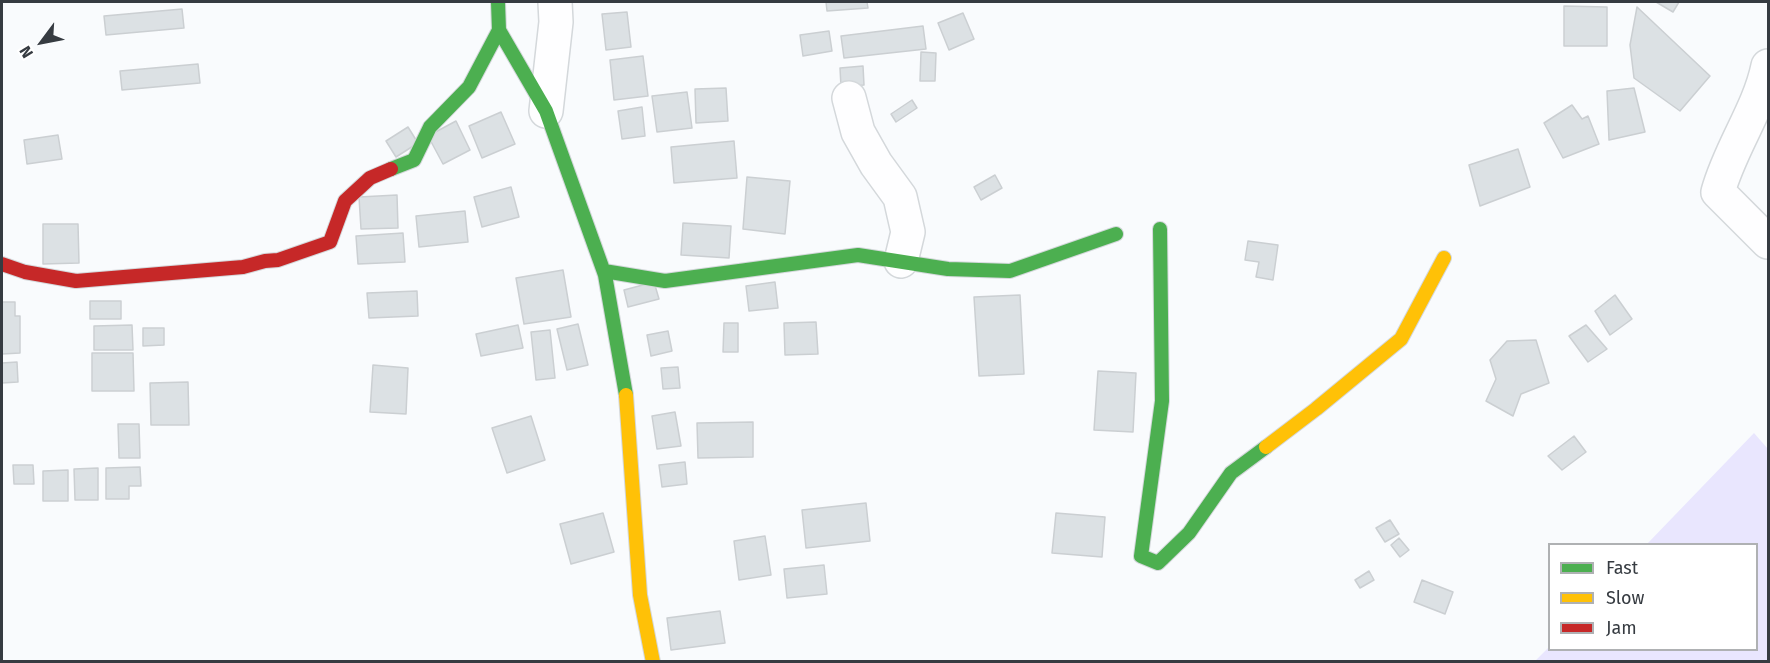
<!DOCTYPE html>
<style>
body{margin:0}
#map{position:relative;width:1770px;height:663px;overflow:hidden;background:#f9fbfd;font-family:"Fira Sans",sans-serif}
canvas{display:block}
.frame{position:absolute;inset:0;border:3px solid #363b41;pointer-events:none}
.legend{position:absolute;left:1548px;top:543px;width:210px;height:108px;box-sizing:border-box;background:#fff;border:2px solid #afb1b3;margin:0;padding:8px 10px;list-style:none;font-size:18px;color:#363b41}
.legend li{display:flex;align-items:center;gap:12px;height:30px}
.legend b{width:30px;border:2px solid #afb1b3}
.north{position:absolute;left:12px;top:12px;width:60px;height:60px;-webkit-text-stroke:4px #fff;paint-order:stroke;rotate:238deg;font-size:16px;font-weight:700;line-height:24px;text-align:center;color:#363b41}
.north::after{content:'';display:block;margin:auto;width:21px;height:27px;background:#363b41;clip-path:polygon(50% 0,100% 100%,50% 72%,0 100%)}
</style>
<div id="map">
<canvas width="1770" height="663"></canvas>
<div class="frame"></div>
<ul class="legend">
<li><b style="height:8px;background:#4caf50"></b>Fast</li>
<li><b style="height:8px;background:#ffc107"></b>Slow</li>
<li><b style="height:8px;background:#c62828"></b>Jam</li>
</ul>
<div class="north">N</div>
</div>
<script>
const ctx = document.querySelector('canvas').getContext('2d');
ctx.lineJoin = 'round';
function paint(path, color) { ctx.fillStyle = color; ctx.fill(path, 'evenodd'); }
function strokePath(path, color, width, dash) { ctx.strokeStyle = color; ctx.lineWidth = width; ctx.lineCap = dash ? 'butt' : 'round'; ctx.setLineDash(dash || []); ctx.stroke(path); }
const green = new Path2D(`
 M 1754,433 L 1768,449 L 1768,661 L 1535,661 L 1549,647 L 1550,650 L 1756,650 L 1756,544 L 1647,544 Z`);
const building = new Path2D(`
 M 826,2 L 867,2 L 868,8 L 827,11 Z
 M 1656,2 L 1679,2 L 1673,12 Z
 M 1564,6 L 1607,7 L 1607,46 L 1564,46 Z
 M 1637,7 L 1710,76 L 1680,111 L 1634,78 L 1630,45 Z
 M 182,9 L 184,28 L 106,35 L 104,16 Z
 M 627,12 L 631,47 L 606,50 L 602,14 Z
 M 963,13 L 974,39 L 949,50 L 938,23 Z
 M 923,26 L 926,49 L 844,58 L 841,36 Z
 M 829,31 L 832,51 L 803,56 L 800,35 Z
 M 921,52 L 936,53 L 935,81 L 920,81 Z
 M 643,56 L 648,96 L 614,100 L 610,60 Z
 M 198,64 L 200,83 L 122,90 L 120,71 Z
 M 863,66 L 864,85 L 841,87 L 840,68 Z
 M 726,88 L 728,121 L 696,123 L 695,89 Z
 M 1634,88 L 1645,132 L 1609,140 L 1607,91 Z
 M 687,92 L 692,128 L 657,132 L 652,96 Z
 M 912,100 L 917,108 L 896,122 L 891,114 Z
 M 1572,105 L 1582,119 L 1588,116 L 1599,144 L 1563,158 L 1544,123 Z
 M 642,107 L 645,136 L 622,139 L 618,111 Z
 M 501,112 L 515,144 L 482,158 L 469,126 Z
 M 456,121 L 470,150 L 443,164 L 428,136 Z
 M 408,127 L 418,143 L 396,157 L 386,141 Z
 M 58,135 L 62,159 L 27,164 L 24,140 Z
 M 734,141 L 737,178 L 674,183 L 671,147 Z
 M 1518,149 L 1530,187 L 1480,206 L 1469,165 Z
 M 995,175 L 1002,188 L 981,200 L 974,187 Z
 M 747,177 L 790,181 L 785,234 L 743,229 Z
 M 511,187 L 519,217 L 482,227 L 474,197 Z
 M 397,195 L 398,228 L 361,229 L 359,197 Z
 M 465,211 L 468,242 L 419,247 L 416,216 Z
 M 683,223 L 731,226 L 729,258 L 681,255 Z
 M 43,224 L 78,224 L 79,263 L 43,264 Z
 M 403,233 L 405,262 L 358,264 L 356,236 Z
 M 1248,241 L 1278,245 L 1273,280 L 1256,277 L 1259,262 L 1245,260 Z
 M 563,270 L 571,317 L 524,324 L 516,278 Z
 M 654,282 L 659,299 L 628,307 L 624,290 Z
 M 775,282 L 778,308 L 749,311 L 746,286 Z
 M 417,291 L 418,316 L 369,318 L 367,293 Z
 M 1020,295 L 1024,374 L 979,376 L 974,297 Z
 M 1615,295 L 1632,319 L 1610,335 L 1595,311 Z
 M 90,301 L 121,301 L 121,319 L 90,319 Z
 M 2,302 L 15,302 L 15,316 L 20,316 L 20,353 L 2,354 Z
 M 816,322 L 818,354 L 785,355 L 784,323 Z
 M 724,323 L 738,323 L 738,352 L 723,352 Z
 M 578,324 L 588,365 L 567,370 L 557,329 Z
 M 132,325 L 133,350 L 94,350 L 94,326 Z
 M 518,325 L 523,348 L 481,356 L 476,334 Z
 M 1586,325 L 1607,349 L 1588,362 L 1569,336 Z
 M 143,328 L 164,328 L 164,345 L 143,346 Z
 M 550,330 L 555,378 L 536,380 L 531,332 Z
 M 668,331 L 672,351 L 651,356 L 647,335 Z
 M 1536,340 L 1549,383 L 1521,394 L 1513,416 L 1486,401 L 1496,379 L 1490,360 L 1507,341 Z
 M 92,353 L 133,353 L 134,391 L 92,391 Z
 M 17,362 L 18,382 L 2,383 L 2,363 Z
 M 373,365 L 408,368 L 406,414 L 370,412 Z
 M 678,367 L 680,388 L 663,389 L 661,368 Z
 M 1098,371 L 1136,373 L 1133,432 L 1094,430 Z
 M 188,382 L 189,425 L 151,425 L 150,383 Z
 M 675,412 L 681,446 L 657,449 L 652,416 Z
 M 531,416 L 545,460 L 507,473 L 492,428 Z
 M 753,422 L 753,457 L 698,458 L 697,423 Z
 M 118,424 L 139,424 L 140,458 L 119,458 Z
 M 1574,436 L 1586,452 L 1562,470 L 1548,456 Z
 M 685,462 L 687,484 L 662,487 L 659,465 Z
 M 13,465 L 33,465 L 34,484 L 14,484 Z
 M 140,467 L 141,486 L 129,486 L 129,499 L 106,499 L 106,468 Z
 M 98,468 L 98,500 L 75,500 L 74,469 Z
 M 68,470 L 68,501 L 43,501 L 43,471 Z
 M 866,503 L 870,541 L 806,548 L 802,510 Z
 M 603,513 L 614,552 L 571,564 L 560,524 Z
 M 1056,513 L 1105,517 L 1102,557 L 1052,553 Z
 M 1390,520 L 1399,534 L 1385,542 L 1376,528 Z
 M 765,536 L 771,575 L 739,580 L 734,541 Z
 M 1399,538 L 1409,550 L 1400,557 L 1391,545 Z
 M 824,565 L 827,594 L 787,598 L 784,569 Z
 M 1369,571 L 1374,580 L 1360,588 L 1355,580 Z
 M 1422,580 L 1453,592 L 1445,614 L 1414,602 Z
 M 720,611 L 725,643 L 671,650 L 667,618 Z`);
const street = new Path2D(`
 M 1768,66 C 1759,110 1730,148 1718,192 L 1768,242
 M 849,98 L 858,132 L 876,164 L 900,197 L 908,232 L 901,261
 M 546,111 L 556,22 L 555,2`);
const fast = new Path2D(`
 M 498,2 L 499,30 L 546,111 L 605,275 L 626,395
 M 391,169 L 414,160 L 430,127 L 469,87 L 499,30
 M 1160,229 L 1162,401 L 1141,556 L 1158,563 L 1189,533 L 1231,473 L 1266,447
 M 604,271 L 665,281 L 858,255 L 948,269 L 1010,271 L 1116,234`);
const slow = new Path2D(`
 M 626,395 L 640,595 L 653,662
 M 1266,447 L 1316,409 L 1401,339 L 1444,258`);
const jam = new Path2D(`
 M 2,264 L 25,272 L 76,281 L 243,267 L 265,261 L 278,260 L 330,242 L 345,201 L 370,178 L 391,169`);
paint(green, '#e9e6fe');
paint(building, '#dce1e4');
strokePath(building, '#cbcfd2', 1.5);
strokePath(street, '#d4d8db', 36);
strokePath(fast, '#d4d8db', 16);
strokePath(slow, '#d4d8db', 16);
strokePath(jam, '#d4d8db', 16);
strokePath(street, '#fefeff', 33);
strokePath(fast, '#4caf50', 14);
strokePath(slow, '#ffc107', 14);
strokePath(jam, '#c62828', 14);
</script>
